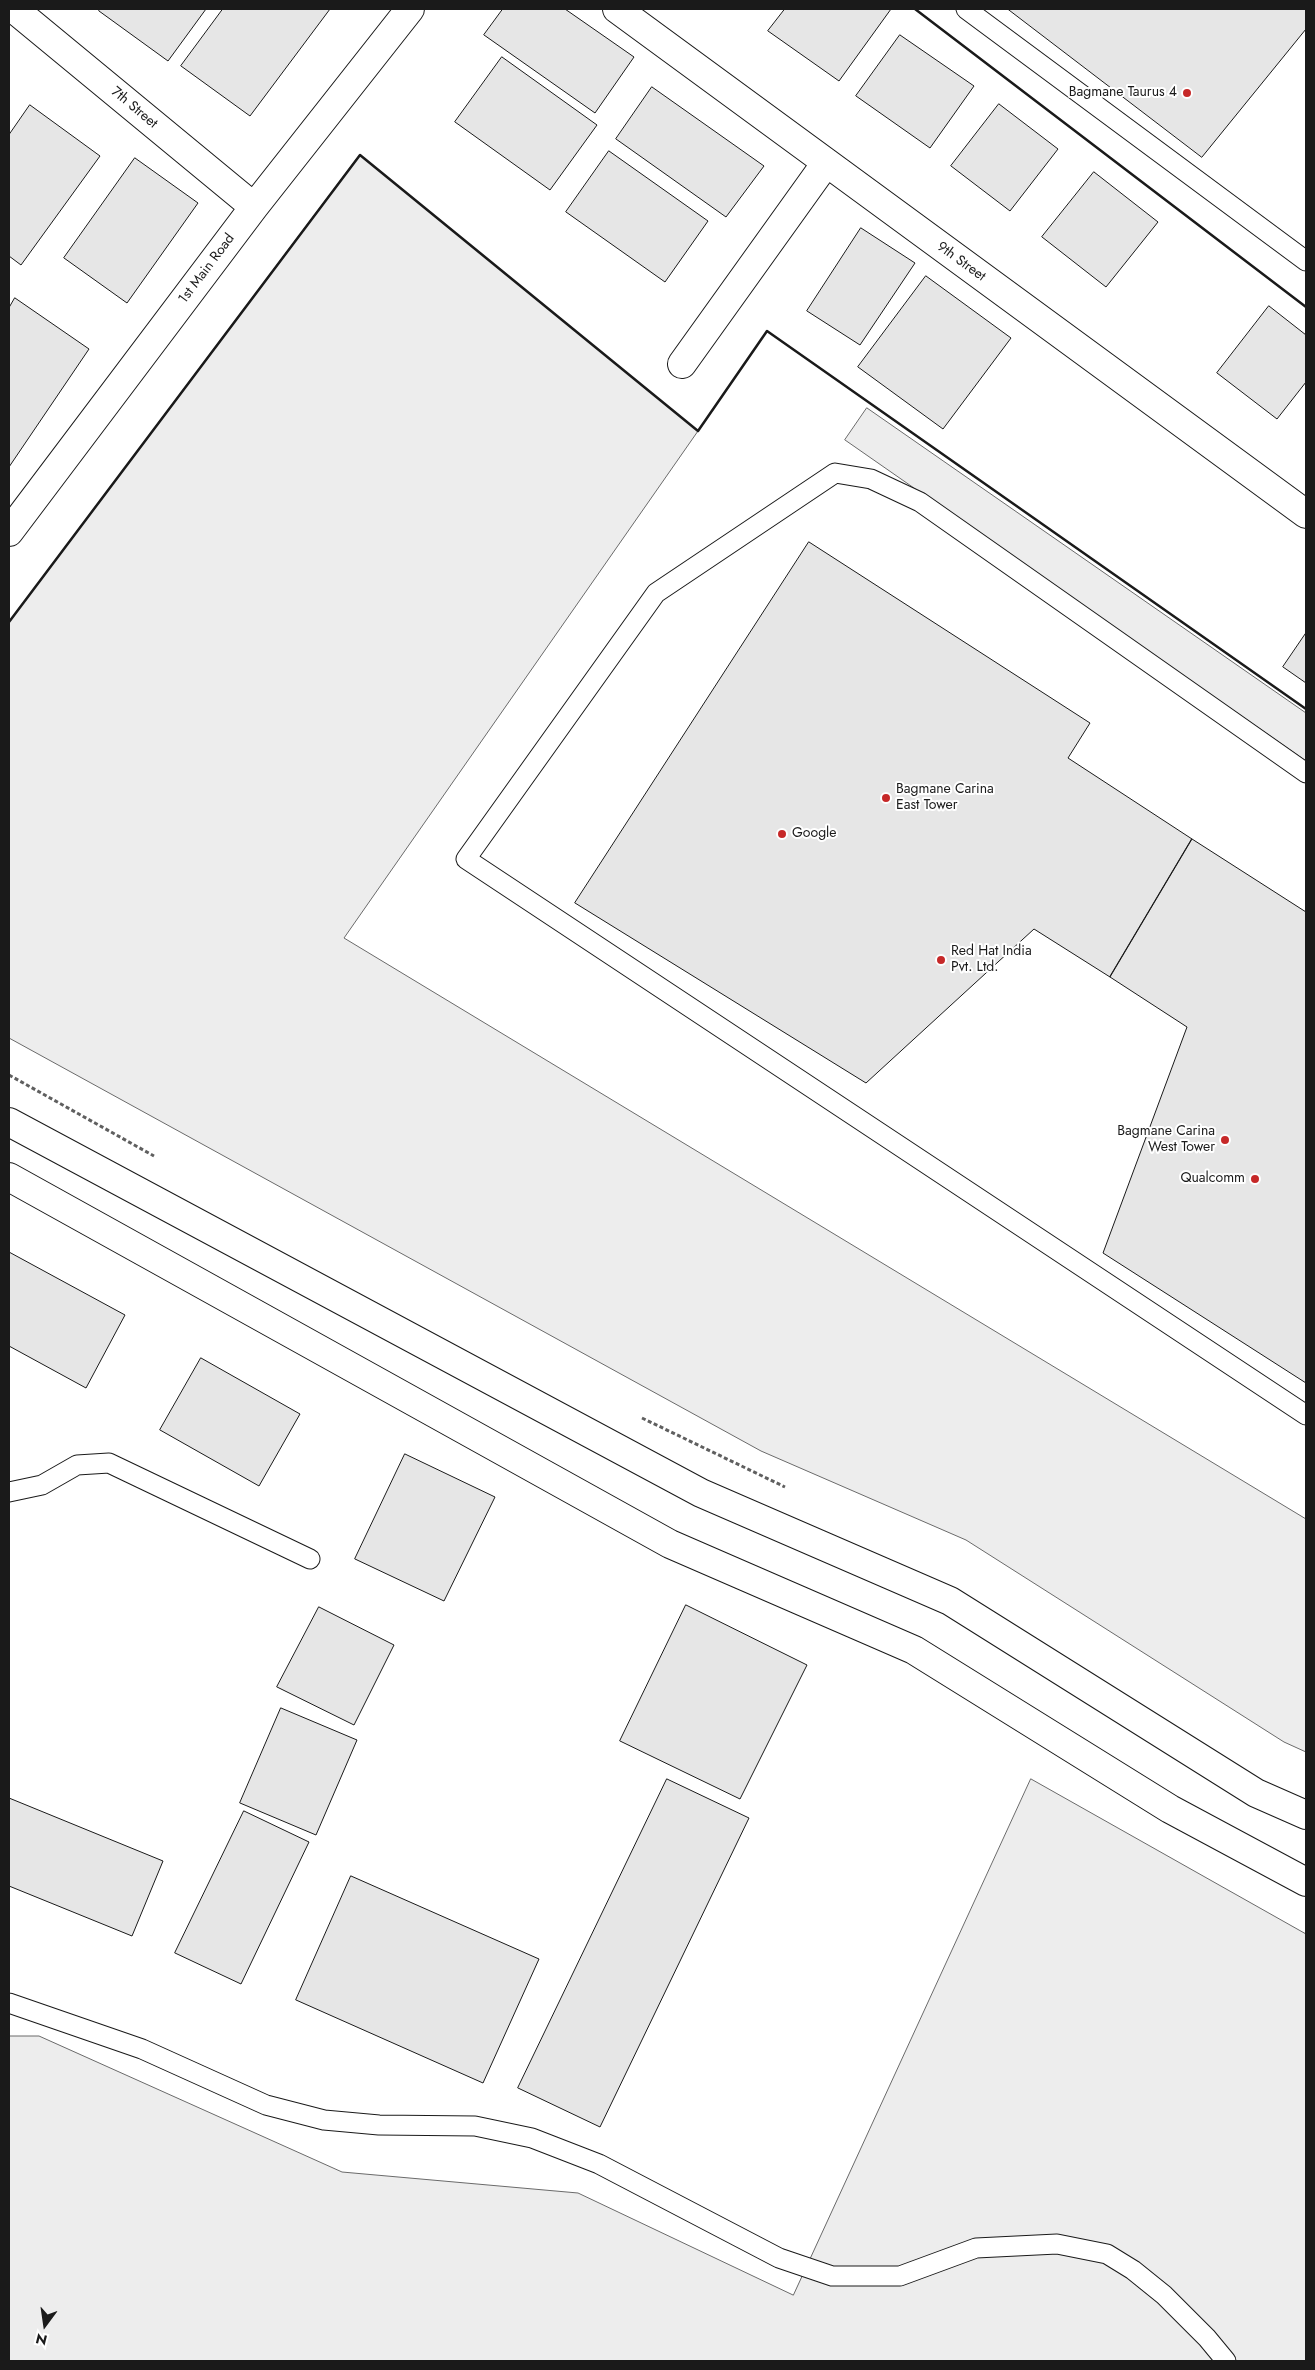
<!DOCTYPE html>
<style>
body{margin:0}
#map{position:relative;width:1315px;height:2370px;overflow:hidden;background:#fff;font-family:Jost,sans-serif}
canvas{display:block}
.frame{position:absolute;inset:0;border:10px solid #1a1a1a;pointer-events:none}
.north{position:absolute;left:20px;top:2300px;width:50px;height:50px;-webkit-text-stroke:4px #fff;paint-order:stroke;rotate:194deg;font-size:14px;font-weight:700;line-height:20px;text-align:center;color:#1a1a1a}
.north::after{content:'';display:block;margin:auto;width:18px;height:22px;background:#1a1a1a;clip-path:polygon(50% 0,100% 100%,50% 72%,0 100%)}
</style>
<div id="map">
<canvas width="1315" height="2370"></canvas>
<div class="frame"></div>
<div class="north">N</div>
</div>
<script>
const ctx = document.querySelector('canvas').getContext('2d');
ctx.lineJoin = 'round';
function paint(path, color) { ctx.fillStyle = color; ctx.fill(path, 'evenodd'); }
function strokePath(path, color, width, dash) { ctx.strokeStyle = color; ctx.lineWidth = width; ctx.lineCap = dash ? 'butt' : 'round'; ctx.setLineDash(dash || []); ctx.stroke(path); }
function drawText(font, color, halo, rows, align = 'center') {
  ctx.font = font + ' Jost,sans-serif'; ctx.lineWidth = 4; ctx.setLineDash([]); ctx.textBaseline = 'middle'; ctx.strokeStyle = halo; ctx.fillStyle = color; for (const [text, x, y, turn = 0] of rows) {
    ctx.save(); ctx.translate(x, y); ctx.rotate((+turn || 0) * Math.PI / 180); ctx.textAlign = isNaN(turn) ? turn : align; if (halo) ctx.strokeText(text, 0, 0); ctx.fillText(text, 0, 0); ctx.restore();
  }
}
const built = new Path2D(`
 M 360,155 L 698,431 L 344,938 L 1306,1519 L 1306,1752 L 1284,1742 L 966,1540 L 761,1451 L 9,1038 L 9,622 Z
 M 867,408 L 1306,713 L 1306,761 L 845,440 Z
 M 1031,1779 L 1306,1934 L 1306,2361 L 9,2361 L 9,2036 L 39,2036 L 342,2172 L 578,2193 L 793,2295 Z`);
const building = new Path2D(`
 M 100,9 L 206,9 L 168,61 L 99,11 Z
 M 223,9 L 330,9 L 250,116 L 181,66 Z
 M 503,9 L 565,9 L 634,57 L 595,113 L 484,35 Z
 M 785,9 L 891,9 L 839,81 L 768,31 Z
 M 1008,9 L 1306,9 L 1306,29 L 1202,157 Z
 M 900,35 L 974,86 L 930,148 L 856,96 Z
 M 502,57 L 597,125 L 550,190 L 455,122 Z
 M 652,87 L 764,166 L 726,217 L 616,139 Z
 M 999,104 L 1058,149 L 1010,211 L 951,166 Z
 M 30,105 L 100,156 L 21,265 L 9,256 L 9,135 Z
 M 609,151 L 708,221 L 665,282 L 566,212 Z
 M 135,158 L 198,203 L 127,303 L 64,258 Z
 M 1094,172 L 1158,222 L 1106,287 L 1042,237 Z
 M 861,228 L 915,263 L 860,345 L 807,311 Z
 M 926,276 L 1011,338 L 943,429 L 858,367 Z
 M 15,298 L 89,349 L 9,467 L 9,308 Z
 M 1269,306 L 1306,335 L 1306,382 L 1277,419 L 1217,373 Z
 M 809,542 L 1090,723 L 1068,758 L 1192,839 L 1110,977 L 1034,929 L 866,1083 L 575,903 Z
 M 1306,633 L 1306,683 L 1283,667 Z
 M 1192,839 L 1306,912 L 1306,1383 L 1103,1253 L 1187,1027 L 1110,977 Z
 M 9,1252 L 125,1315 L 86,1388 L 9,1346 Z
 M 201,1358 L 300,1414 L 259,1486 L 160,1430 Z
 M 405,1454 L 495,1497 L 444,1601 L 355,1559 Z
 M 686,1605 L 807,1665 L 740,1799 L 620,1741 Z
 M 319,1607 L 394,1645 L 354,1725 L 277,1687 Z
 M 281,1708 L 357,1740 L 316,1835 L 240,1803 Z
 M 667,1779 L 749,1818 L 600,2127 L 518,2088 Z
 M 9,1798 L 163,1861 L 132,1936 L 9,1886 Z
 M 244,1811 L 309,1842 L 241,1984 L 175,1953 Z
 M 351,1876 L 539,1959 L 483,2083 L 296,2000 Z`);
const path = new Path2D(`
 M 9,1075 L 154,1156
 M 642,1418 L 785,1487`);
const lane = new Path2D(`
 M 966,9 L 1306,261
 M 1306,773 L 920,502 L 871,479 L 835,473 L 656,593 L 466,859 L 1306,1415
 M 9,1492 L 42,1485 L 77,1465 L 109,1463 L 310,1559
 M 9,2003 L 142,2049 L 266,2105 L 324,2120 L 379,2125 L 475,2126 L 532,2138 L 599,2164 L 779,2258 L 832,2276 L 900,2276 L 976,2248 L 1057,2244 L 1107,2254 L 1133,2270 L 1164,2295 L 1207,2338 L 1226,2361`);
const street = new Path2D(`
 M 14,9 L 254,207
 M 617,9 L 1306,514
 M 682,364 L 826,163
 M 9,532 L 254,207 L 410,9
 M 9,1122 L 701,1493 L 950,1601 L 1256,1793 L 1306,1815
 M 9,1177 L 670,1544 L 914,1650 L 1170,1809 L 1306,1882`);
const wall = new Path2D(`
 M 915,9 L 1306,307
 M 9,622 L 360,155 L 698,431 L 767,331 L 1306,709`);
const markers = [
 [1187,93,5,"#c62828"],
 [886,798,5,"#c62828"],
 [782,834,5,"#c62828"],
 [941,960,5,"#c62828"],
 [1225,1140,5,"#c62828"],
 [1255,1179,5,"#c62828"]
];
const poiNames = [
 ["Bagmane Taurus 4",1177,93],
 ["Bagmane Carina",896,790,"left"],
 ["East Tower",896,806,"left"],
 ["Google",792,834,"left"],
 ["Red Hat India",951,952,"left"],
 ["Pvt. Ltd.",951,968,"left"],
 ["Bagmane Carina",1215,1132],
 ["West Tower",1215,1148],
 ["Qualcomm",1245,1179]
];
const streetNames = [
 ["7th Street",134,108,40],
 ["9th Street",961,262,36],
 ["1st Main Road",207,269,-53]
];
paint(built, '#ededed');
strokePath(built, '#6a6a6a', 1);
paint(building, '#e6e6e6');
strokePath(building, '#1a1a1a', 1);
strokePath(lane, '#1a1a1a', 21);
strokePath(street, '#1a1a1a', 30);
strokePath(path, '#5f5f5f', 3, [4, 2.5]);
strokePath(lane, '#fff', 19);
strokePath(street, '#fff', 28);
strokePath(wall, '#1a1a1a', 2.5);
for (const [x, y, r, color] of markers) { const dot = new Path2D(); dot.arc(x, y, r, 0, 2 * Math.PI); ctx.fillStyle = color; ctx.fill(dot); strokePath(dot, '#fff', 2); }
drawText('14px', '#1a1a1a', '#fff', poiNames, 'right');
drawText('14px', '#1a1a1a', '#fff', streetNames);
</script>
